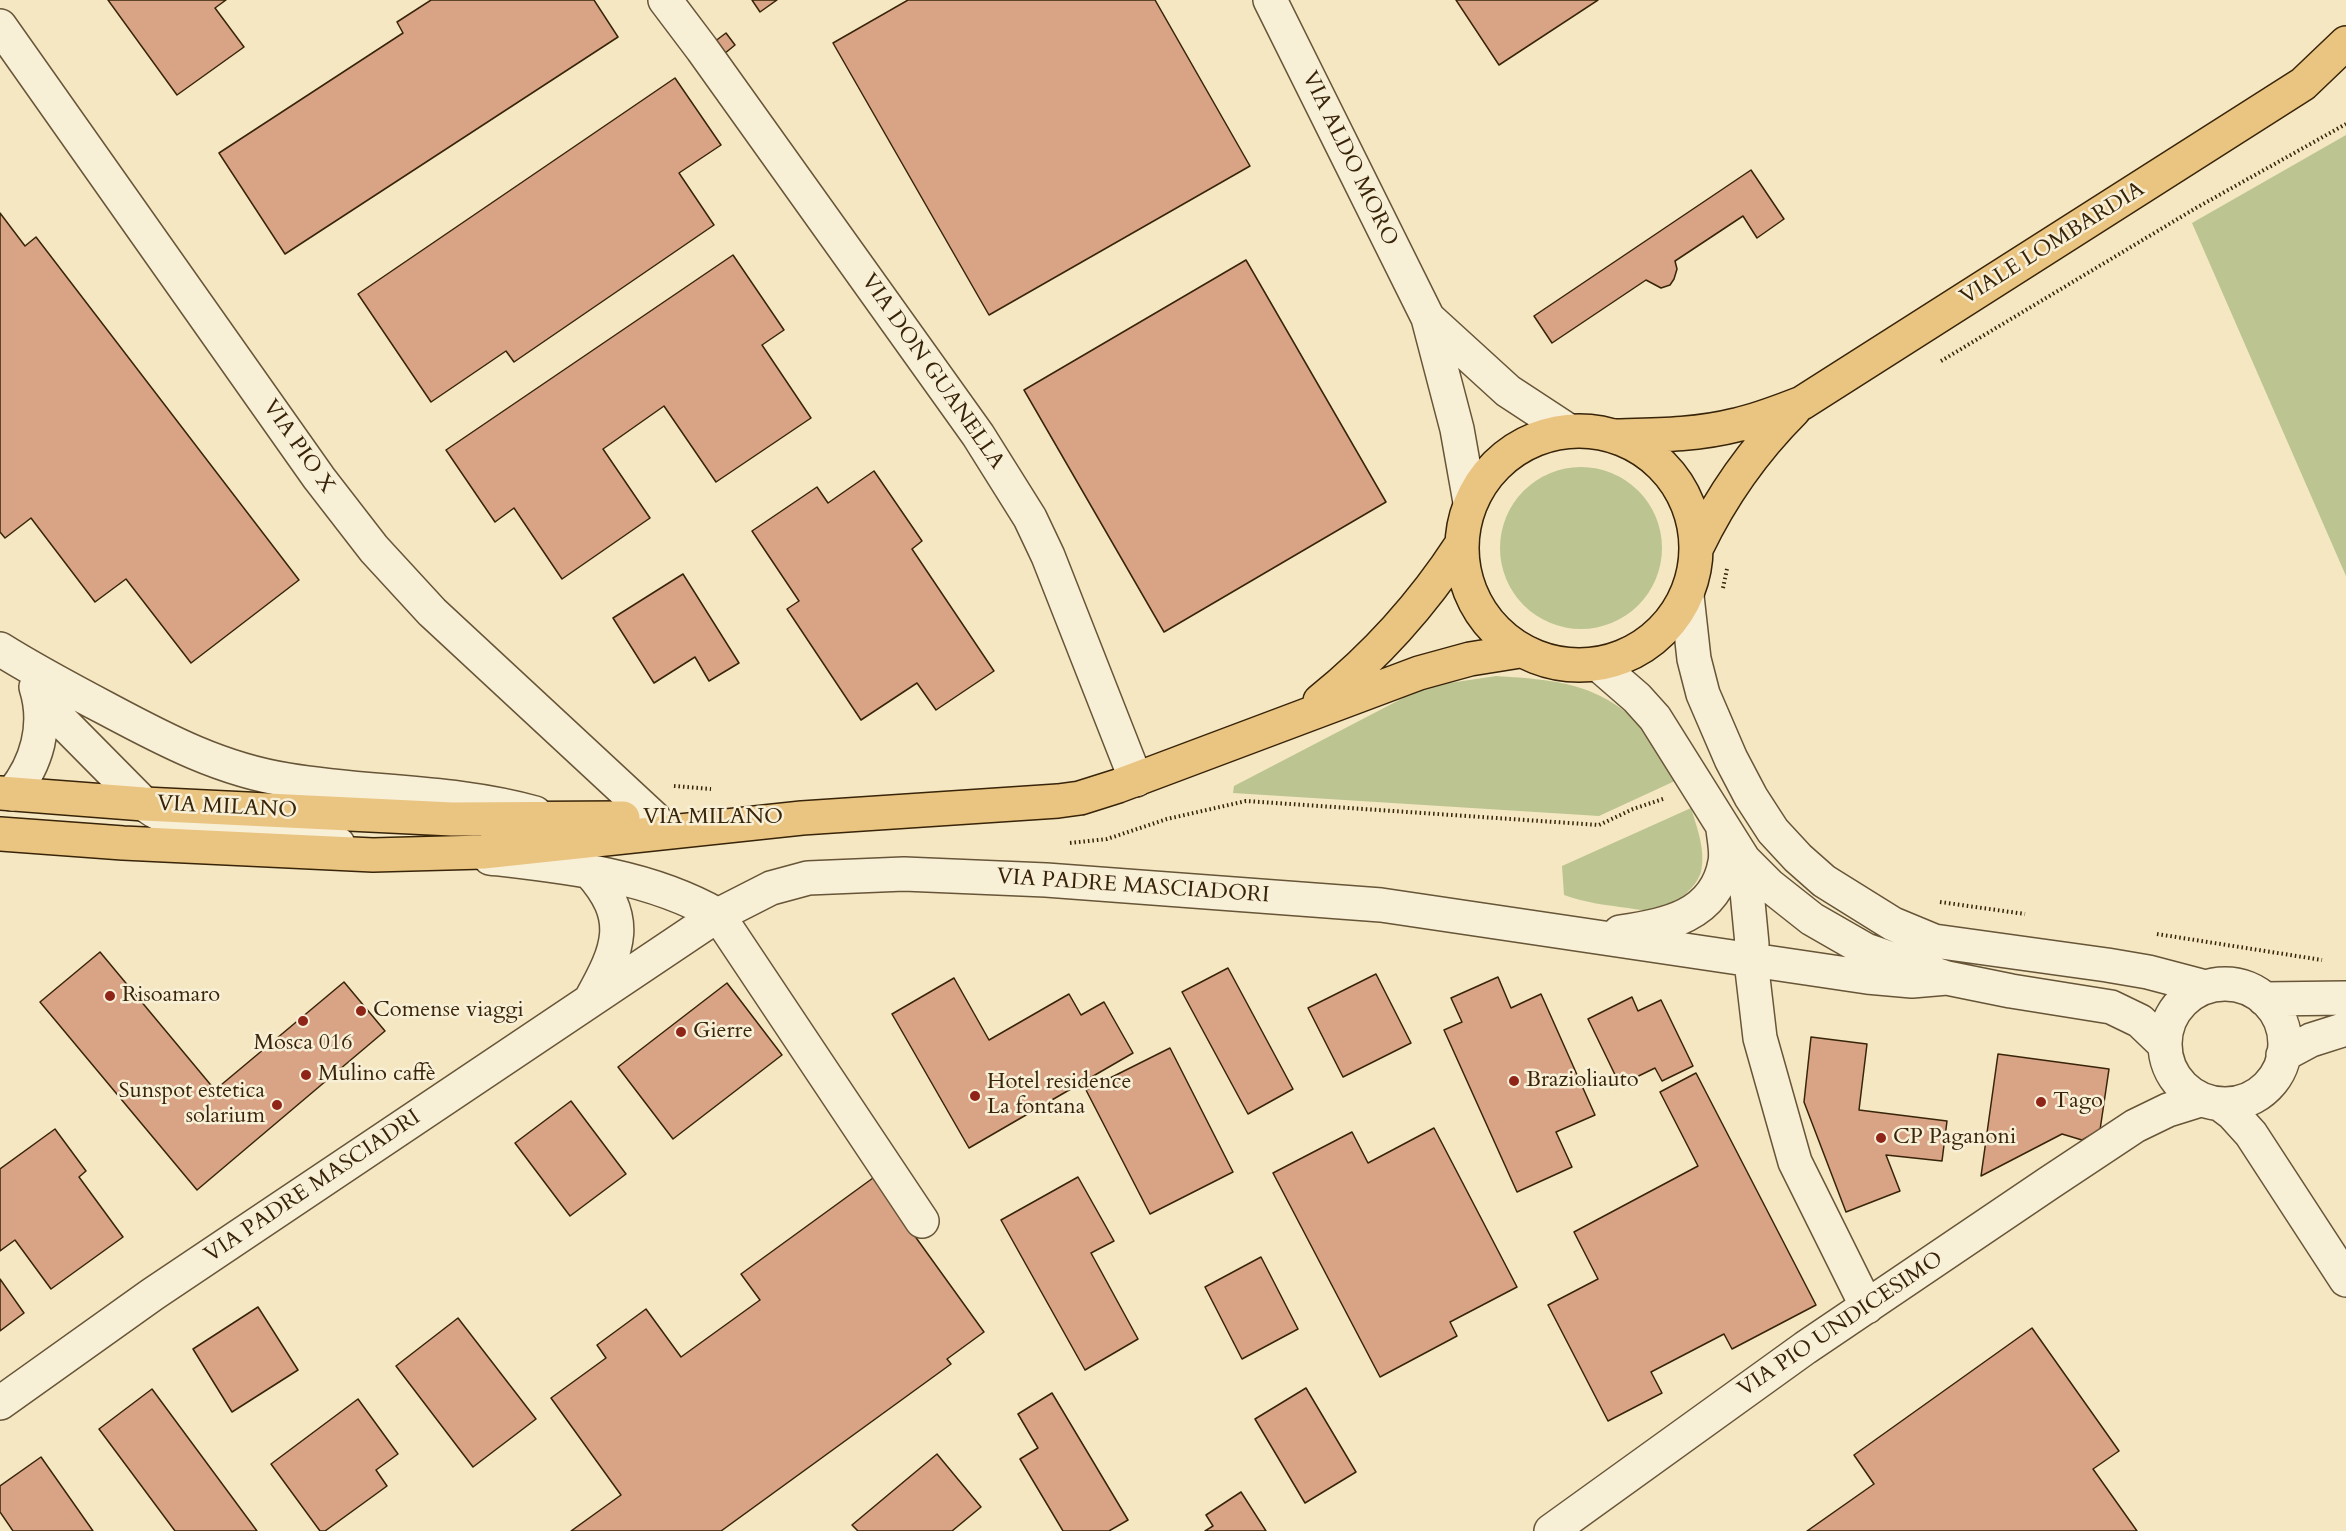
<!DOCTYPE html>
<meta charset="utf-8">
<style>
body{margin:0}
canvas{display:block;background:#f4e7c2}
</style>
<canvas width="2346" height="1531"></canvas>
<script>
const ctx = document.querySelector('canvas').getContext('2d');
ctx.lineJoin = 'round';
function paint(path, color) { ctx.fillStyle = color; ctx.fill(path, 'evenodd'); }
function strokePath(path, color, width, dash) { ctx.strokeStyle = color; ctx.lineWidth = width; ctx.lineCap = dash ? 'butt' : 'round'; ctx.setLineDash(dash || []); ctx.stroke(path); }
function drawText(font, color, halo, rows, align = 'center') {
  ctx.font = font + ' Cardo,serif'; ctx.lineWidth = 5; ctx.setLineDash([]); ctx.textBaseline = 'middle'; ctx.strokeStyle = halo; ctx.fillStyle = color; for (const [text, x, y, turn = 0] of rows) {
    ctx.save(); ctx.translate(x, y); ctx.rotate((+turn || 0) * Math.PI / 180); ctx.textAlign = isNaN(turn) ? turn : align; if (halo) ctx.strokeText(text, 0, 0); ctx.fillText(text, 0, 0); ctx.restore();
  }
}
const green = new Path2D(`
 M 2346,135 L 2346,576 L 2192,223 Z
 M1500 548a81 81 0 1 1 162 0a81 81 0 1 1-162 0Z
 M 1496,676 C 1561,680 1605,684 1651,736 C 1662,748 1669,766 1677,780 L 1599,816 L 1233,793 L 1234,786 L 1405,697 L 1436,685 Z
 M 1691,808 C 1697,828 1706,850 1701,872 C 1695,891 1671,908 1651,910 C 1644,911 1635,909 1628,908 C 1606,905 1586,903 1564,895 L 1562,866 Z`);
const building = new Path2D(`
 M 108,0 L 226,0 L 215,8 L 244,47 L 177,95 Z
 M 431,0 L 594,0 L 618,37 L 285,254 L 219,153 L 403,33 L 397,22 Z
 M 752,0 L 777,0 L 760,12 Z
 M 908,0 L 1155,0 L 1250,166 L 989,315 L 833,43 Z
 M 1456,0 L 1598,0 L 1499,65 Z
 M 726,33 L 735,45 L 724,54 L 714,42 Z
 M 675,78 L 721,145 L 679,173 L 714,225 L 514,362 L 506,351 L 431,402 L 358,294 Z
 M 1751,170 L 1784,219 L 1757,238 L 1743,216 L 1675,261 L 1677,269 L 1674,279 L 1670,285 L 1661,288 L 1646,280 L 1552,343 L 1534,316 Z
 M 0,213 L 25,246 L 36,237 L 299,580 L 191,663 L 126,579 L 95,602 L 31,518 L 5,538 L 0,532 Z
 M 733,255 L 784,330 L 762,345 L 811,418 L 716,482 L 664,406 L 603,449 L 650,518 L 562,579 L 514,508 L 495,522 L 446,450 Z
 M 1246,260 L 1386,502 L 1164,632 L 1024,390 Z
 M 874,471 L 922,541 L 912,549 L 994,671 L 936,710 L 917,683 L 861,720 L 787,609 L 799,601 L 752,531 L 817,487 L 828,503 Z
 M 683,574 L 739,663 L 709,681 L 695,657 L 654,683 L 613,618 Z
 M 100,952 L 215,1090 L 344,982 L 385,1031 L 197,1190 L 40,1002 Z
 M 1228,968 L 1293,1089 L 1248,1114 L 1182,992 Z
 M 1376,974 L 1411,1043 L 1343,1077 L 1308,1008 Z
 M 1498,977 L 1511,1008 L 1541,994 L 1595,1115 L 1556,1132 L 1572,1167 L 1517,1192 L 1444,1030 L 1462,1022 L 1451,998 Z
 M 954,978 L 989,1040 L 1069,994 L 1081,1015 L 1104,1002 L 1133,1053 L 969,1148 L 892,1014 Z
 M 727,983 L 782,1055 L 673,1139 L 618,1067 Z
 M 1632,997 L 1638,1011 L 1661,1000 L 1693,1066 L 1662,1081 L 1655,1068 L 1620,1085 L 1588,1019 Z
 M 1811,1037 L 1867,1044 L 1859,1110 L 1947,1121 L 1942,1161 L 1886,1155 L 1900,1191 L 1846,1212 L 1804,1102 Z
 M 1170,1048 L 1233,1172 L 1150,1214 L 1086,1090 Z
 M 1998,1054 L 2109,1069 L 2100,1130 L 2082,1140 L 2062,1134 L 1981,1176 Z
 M 1696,1073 L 1816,1305 L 1732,1349 L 1724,1334 L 1651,1372 L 1662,1393 L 1608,1421 L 1548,1305 L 1598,1279 L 1574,1232 L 1698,1166 L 1660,1092 Z
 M 571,1101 L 626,1174 L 570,1216 L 515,1143 Z
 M 1434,1128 L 1517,1287 L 1450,1322 L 1457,1336 L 1380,1377 L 1273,1173 L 1352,1132 L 1368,1163 Z
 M 55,1129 L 86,1171 L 79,1177 L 123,1237 L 51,1289 L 15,1240 L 0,1251 L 0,1169 Z
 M 1078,1177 L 1114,1241 L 1091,1253 L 1138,1339 L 1085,1370 L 1001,1220 Z
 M 873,1178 L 984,1332 L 947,1359 L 951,1364 L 721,1531 L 571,1531 L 621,1495 L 551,1398 L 606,1358 L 597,1345 L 646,1309 L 681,1357 L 760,1300 L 741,1274 Z
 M 1261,1257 L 1298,1329 L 1242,1359 L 1205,1287 Z
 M 0,1279 L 24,1313 L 0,1331 Z
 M 258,1307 L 298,1370 L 232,1412 L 193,1349 Z
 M 458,1318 L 536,1419 L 473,1467 L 396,1366 Z
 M 2032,1328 L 2119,1451 L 2093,1469 L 2137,1531 L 1807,1531 L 1874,1484 L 1854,1455 Z
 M 1306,1388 L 1356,1472 L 1305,1503 L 1255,1419 Z
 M 152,1389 L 257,1531 L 175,1531 L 99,1429 Z
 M 1052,1393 L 1128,1520 L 1109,1531 L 1063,1531 L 1020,1459 L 1038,1448 L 1018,1414 Z
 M 358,1399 L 398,1454 L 376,1470 L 387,1486 L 325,1531 L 320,1531 L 271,1464 Z
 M 937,1454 L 981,1507 L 952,1531 L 858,1531 L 852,1525 Z
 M 41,1457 L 93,1531 L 13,1531 L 0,1512 L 0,1486 Z
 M 1241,1492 L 1266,1531 L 1205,1531 L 1213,1526 L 1206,1515 Z`);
const path = new Path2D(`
 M 1941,361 L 2196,208 L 2346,124
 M 1723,588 L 1727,569
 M 674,786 L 711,789
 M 1070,843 L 1107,839 L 1167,819 L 1246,801 L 1599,825 L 1633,809 L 1663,799
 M 1940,902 L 2025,914
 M 2157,934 L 2322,960`);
const minor = new Path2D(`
 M 665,0 L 702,49 L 978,435 L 1030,518 L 1048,556 L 1136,780
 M 1270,0 L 1428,318 L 1457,429 L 1470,502
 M 0,26 L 319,478 L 374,549 L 432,612 L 654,818
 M 1428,318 L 1508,391 L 1569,431
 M 1687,596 L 1694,659 L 1703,694 L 1731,759 L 1751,797 L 1773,831 L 1798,858 L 1824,881 L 1893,924 L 1934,941 L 2107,965 L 2148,972 L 2205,987
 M 0,649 C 35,671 71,690 107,709 C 165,740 222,770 288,780 C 371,794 452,790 535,813
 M 1599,665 L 1637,698 L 1655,718 L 1744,860 L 1769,885 L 1812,919 L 1866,950 L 1947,978 L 2011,991 L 2111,1007 L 2140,1021 L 2165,1045
 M 40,699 L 144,804 C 181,832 221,827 265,831 C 290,833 314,838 338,844
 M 12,794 C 37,764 48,725 36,687
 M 490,858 C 568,867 648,875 718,915 L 922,1221
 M 1744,860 L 1752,944 L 1751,961 L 1760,1038 L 1795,1162 L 1867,1307
 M 589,871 C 632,918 619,949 591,999
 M 1620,932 C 1665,926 1716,916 1725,862 C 1727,852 1724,839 1723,829
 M2165 1044a60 60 0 1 1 120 0a60 60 0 1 1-120 0Z
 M 2264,999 L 2346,998
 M 2283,1055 L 2311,1040 L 2346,1029
 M 2220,1104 L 2232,1113 L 2251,1134 L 2346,1280
 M 0,1403 L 153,1294 L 718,915 L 771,888 L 808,878 L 904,874 L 1046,880 L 1381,905 L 1867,977 L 1912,981 L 1947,978
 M 1551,1531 L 1805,1348 L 2049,1183 L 2135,1126 L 2168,1110 L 2200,1100`);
const major = new Path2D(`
 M1462 548a117 117 0 1 1 234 0a117 117 0 1 1-234 0Z
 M 1616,436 C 1656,435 1697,435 1736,425 C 1759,420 1781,411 1802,403 L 2303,84 L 2346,43
 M 1697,547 C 1722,495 1753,451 1794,410
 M 1320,701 C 1376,656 1422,605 1461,545
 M 0,793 L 144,804 L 452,819 L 623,818
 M 0,834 L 123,843 L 373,855 L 483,852 L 802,818 L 1058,801 L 1080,798 L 1118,786 L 1419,673 L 1470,659 L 1520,651`);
const markers = [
 [110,996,6,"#8f2418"],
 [361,1011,6,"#8f2418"],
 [303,1021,6,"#8f2418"],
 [681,1032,6,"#8f2418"],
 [306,1075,6,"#8f2418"],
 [1514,1081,6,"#8f2418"],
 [975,1096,6,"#8f2418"],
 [2041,1102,6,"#8f2418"],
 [277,1105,6,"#8f2418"],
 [1881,1138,6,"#8f2418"]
];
const streetNames = [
 ["VIA ALDO MORO",1349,159,64],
 ["VIALE LOMBARDIA",2053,244,-32],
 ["VIA DON GUANELLA",932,372,55],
 ["VIA PIO X",298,447,55],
 ["VIA MILANO",227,808,3],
 ["VIA MILANO",713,818],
 ["VIA PADRE MASCIADORI",1133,887,4],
 ["VIA PADRE MASCIADRI",313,1187,-34],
 ["VIA PIO UNDICESIMO",1841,1325,-34]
];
const poiNames = [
 ["Risoamaro",122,996],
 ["Comense viaggi",373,1011],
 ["Gierre",693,1032],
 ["Mosca 016",303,1044,"center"],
 ["Mulino caffè",318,1075],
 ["Brazioliauto",1526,1081],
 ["Hotel residence",987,1083],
 ["La fontana",987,1108],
 ["Sunspot estetica",265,1092,"right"],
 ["solarium",265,1117,"right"],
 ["Tago",2053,1102],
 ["CP Paganoni",1893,1138]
];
paint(green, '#bcc592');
paint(building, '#d9a486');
strokePath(building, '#382409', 1.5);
strokePath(minor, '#675537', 36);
strokePath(major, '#382409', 36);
strokePath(path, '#382409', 4, [1.5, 3]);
strokePath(minor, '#f8efd7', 33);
strokePath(major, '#eac481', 33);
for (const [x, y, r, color] of markers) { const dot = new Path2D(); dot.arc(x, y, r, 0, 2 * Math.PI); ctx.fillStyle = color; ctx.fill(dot); strokePath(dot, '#f8efd7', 2); }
drawText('22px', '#382409', '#f8efd7', streetNames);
drawText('22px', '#382409', '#f8efd7', poiNames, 'left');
</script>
